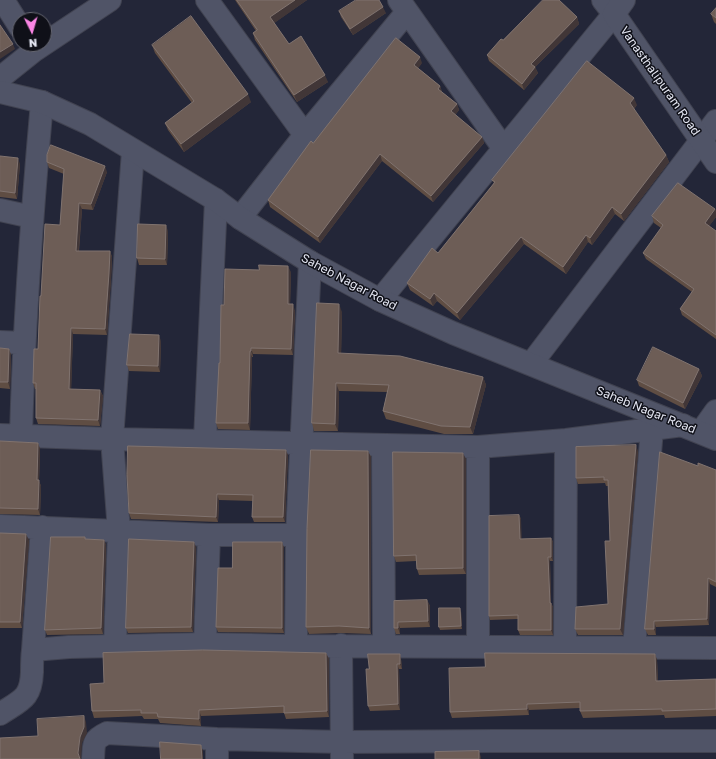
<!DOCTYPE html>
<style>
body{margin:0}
#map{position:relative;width:716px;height:759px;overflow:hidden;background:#232638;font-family:"Golos Text",sans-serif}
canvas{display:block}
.north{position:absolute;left:12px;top:12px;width:40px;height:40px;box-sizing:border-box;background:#0f1018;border:1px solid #656670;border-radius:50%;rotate:175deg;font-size:11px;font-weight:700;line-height:16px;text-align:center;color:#e5e7f3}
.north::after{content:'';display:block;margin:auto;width:14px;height:18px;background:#fb86e5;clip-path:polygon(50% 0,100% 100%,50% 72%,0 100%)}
</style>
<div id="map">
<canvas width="716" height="759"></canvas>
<div class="north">N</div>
</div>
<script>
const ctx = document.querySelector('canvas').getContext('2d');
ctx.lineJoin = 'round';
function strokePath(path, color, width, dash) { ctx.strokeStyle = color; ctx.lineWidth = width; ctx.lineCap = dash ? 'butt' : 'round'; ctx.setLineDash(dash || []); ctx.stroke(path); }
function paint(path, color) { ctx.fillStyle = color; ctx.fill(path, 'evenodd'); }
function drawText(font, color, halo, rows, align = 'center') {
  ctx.font = font + ' "Golos Text",sans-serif'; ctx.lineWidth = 3; ctx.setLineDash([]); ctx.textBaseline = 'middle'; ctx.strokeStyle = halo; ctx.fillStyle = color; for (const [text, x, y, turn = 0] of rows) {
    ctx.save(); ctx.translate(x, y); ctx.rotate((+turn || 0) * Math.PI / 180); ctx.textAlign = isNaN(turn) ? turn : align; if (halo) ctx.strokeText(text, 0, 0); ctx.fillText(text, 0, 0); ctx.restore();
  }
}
const street = new Path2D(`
 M 3,0 L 20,27
 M 207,0 L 305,135
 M 399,0 L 504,149
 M 35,50 L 110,0
 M 0,78 L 35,50 L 31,44
 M 0,210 L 32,217
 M 240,218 L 305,135 L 407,12
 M 380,300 L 614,14 L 603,0
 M 0,342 L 24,343
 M 531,364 L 716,121
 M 701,432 L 716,411
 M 0,435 L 112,439 L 478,447 L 566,440 L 683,425
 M 21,435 C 24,324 32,213 42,102
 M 205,440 L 216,200
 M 383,445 L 384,646
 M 478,447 L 478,647
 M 0,526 L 209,535 L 297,535
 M 205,644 L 209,535
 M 341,645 L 342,759
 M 115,646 L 119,531 L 112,439 L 133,151
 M 296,646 L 297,535 L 310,262
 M 565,648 L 566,440
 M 634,648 L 652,429
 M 33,650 L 42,527
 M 0,714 C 21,700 31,699 32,672 C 32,664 32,657 33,650 L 69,647 L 205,644 L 296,646 L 716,648
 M 217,739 L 217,759
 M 93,759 C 94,744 92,740 107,733 L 217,739 L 342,742 L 495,741 L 716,741`);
const secondary = new Path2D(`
 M 624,0 L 614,14 L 716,162
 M 0,92 L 42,102 L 90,124 L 216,200 L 240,218 L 310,262 L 380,300 L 453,333 L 716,439`);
const wall = new Path2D(`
 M 235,0 L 307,0 L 274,23 L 289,44 L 328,82 L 297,102 L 255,40 L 253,33 L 256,31 Z
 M 716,8 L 716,24 L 714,22 L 711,14 Z
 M 339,11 L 386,13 L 353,35 L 341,17 Z
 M 577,17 L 579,24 L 535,67 L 538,73 L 524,90 L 489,61 L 487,55 L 503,40 Z
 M 152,45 L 251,102 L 184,152 L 168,130 L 165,123 L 192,103 L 155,53 Z
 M 422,63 L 418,68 L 440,86 L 442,92 L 457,104 L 459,110 L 455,115 L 482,137 L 484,143 L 433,202 L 382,161 L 320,243 L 270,207 L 268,200 L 313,143 Z
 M 637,105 L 634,109 L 666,155 L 669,162 L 624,221 L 615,214 L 592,245 L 588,242 L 566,274 L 524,244 L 460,320 L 437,301 L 433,306 L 410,290 L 407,283 L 438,253 L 494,183 L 492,180 Z
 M 0,156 L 20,164 L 17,199 L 0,197 Z
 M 47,162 L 107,172 L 93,210 L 82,209 L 79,251 L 110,251 L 112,257 L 111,279 L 107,335 L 73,334 L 71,389 L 100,390 L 103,396 L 100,426 L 38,424 L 36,418 L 36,389 L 35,389 L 33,383 L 38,349 L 41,296 L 60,225 L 64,174 L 49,168 Z
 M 715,209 L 716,212 L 716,217 L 709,226 L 716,231 L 716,339 L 682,315 L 680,309 L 692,292 L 646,259 L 643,253 L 661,228 L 654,223 L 652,216 Z
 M 168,231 L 167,265 L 139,265 L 137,258 Z
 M 291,272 L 290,304 L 295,311 L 293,355 L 253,354 L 253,357 L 252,357 L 250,430 L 218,429 L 216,423 L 220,363 Z
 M 342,312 L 341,354 L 483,377 L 486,385 L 473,434 L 444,434 L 386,419 L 383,411 L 387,392 L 339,391 L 338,431 L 314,431 L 312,423 Z
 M 161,341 L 160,372 L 129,371 L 127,365 Z
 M 0,348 L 9,349 L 11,355 L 10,389 L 0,388 Z
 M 699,369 L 702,376 L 685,409 L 639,386 L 637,380 Z
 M 0,441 L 38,443 L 40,449 L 39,481 L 41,486 L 40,515 L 0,514 Z
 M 368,451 L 371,457 L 371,634 L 341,633 L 309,634 L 306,627 Z
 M 638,451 L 623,635 L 578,635 L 575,629 L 608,604 L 610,541 L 608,486 L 606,486 L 605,483 L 578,484 L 576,478 Z
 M 288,455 L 285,522 L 254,522 L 252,517 L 253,501 L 219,500 L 218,522 L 131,519 L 129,513 Z
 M 466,459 L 466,574 L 419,575 L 417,569 L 416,561 L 396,562 L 394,556 Z
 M 698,466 L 716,470 L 716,587 L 710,584 L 709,625 L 656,627 L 656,635 L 648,635 L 645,629 Z
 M 519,515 L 521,519 L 521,539 L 551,538 L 553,542 L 553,561 L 550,561 L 551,603 L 553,607 L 553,635 L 520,635 L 518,630 L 518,619 L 490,620 L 489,616 Z
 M 0,533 L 29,540 L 22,628 L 0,628 Z
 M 85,539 L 104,540 L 106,545 L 103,634 L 47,635 L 45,630 Z
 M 282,542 L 284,548 L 284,633 L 218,632 L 216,627 L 232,568 Z
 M 196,547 L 193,632 L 128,633 L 126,628 Z
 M 427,600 L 430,606 L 430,627 L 400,628 L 400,634 L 396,634 L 394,628 L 394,601 Z
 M 461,611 L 462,629 L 440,630 L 439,627 Z
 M 326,653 L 329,659 L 329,717 L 286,719 L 284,713 L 201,716 L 201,726 L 160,723 L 158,719 L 144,719 L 142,716 L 94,718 L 92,711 L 104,683 Z
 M 655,654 L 657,660 L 658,681 L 716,679 L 716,716 L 665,718 L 664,715 L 583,718 L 580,711 L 580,708 L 529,710 L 529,715 L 452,718 L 450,712 L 485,667 Z
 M 401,659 L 402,669 L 399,669 L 400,710 L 370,711 L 368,706 L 369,669 Z`);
const shadedWall = new Path2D(`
 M 295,0 L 307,0 L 273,24 L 270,17 Z
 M 383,7 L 386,13 L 353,35 L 350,29 Z
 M 577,17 L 579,24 L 535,67 L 538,73 L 524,90 L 522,84 L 531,64 Z
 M 13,44 L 15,49 L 0,59 L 0,52 Z
 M 420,57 L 422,63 L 416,71 L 414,65 Z
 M 325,75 L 328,82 L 297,102 L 294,95 Z
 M 440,86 L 442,92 L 438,89 Z
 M 248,94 L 251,102 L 184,152 L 181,144 Z
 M 634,98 L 637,105 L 633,110 L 630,103 Z
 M 457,104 L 459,110 L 453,118 L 451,111 Z
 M 482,137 L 484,143 L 433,202 L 431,196 Z
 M 380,154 L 382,161 L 320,243 L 318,237 Z
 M 666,155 L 669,162 L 624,221 L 621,214 Z
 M 18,158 L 20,164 L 17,199 L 15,193 Z
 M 105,166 L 107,172 L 93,210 L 91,204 Z
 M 79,203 L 82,209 L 78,257 L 76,251 Z
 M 612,207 L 615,214 L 592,245 L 590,238 Z
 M 715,209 L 716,212 L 716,217 L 707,229 L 705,223 Z
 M 166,225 L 168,231 L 167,265 L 165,259 Z
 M 586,235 L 588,242 L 566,274 L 563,267 Z
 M 521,237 L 524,244 L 460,320 L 457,313 Z
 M 110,251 L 112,257 L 111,279 L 107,335 L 105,329 Z
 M 288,266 L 291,272 L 290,310 L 288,304 Z
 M 434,293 L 437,301 L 433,306 L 430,299 Z
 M 293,304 L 295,311 L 293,355 L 291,349 Z
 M 339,304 L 342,312 L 341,361 L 338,353 Z
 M 71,328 L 73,334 L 71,395 L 69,389 Z
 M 159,335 L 161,341 L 160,372 L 158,366 Z
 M 251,348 L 253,354 L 253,357 L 251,351 Z
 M 9,349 L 11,355 L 10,389 L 8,382 Z
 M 250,351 L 252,357 L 250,430 L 248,423 Z
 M 699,369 L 702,376 L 685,409 L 683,403 Z
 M 483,377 L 486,385 L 473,434 L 470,427 Z
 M 336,383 L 339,391 L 338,431 L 335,424 Z
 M 100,390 L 103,396 L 100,426 L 98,420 Z
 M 38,443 L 40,449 L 39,481 L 41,486 L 40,515 L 38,509 L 37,480 Z
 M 636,445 L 638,451 L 623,635 L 620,629 Z
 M 286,450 L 288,455 L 285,522 L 283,517 Z
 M 368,451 L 371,457 L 371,634 L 369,628 Z
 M 463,453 L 466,459 L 466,574 L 463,568 Z
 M 217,494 L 219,500 L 218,522 L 216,517 Z
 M 519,515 L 521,519 L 522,544 L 520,539 Z
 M 26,534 L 29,540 L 22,628 L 20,622 Z
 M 551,538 L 553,542 L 553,561 L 551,557 Z
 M 104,540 L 106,545 L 103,634 L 101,628 Z
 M 194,542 L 196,547 L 193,632 L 191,627 Z
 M 282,542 L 284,548 L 284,633 L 282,628 Z
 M 548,557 L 550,561 L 551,606 L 551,603 L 553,607 L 553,635 L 551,630 Z
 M 708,578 L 710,584 L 709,625 L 707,619 Z
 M 427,600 L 430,606 L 430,627 L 428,621 Z
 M 460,608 L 461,611 L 462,629 L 461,626 Z
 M 654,621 L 656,627 L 656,635 L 654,629 Z
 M 398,622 L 400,628 L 400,634 L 398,628 Z
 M 326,653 L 329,659 L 329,717 L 327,711 Z
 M 400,654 L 401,659 L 402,669 L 400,664 Z
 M 655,654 L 657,660 L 658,687 L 656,681 Z
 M 397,664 L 399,669 L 400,710 L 398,704 Z
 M 527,704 L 529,710 L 529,715 L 527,709 Z
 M 199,710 L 201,716 L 201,726 L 199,719 Z
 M 84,716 L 86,722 L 87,733 L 82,743 L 81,759 L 80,759 L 78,753 L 80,737 Z
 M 201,745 L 203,751 L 203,759 L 202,759 Z
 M 479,751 L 481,757 L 481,759 L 479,759 Z`);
const building = new Path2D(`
 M 237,0 L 295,0 L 270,17 L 289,44 L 301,36 L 325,75 L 294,95 L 253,33 L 257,30 Z
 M 356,0 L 379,0 L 383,7 L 350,29 L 339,11 Z
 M 543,0 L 559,0 L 577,17 L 531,64 L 535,67 L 522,84 L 487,55 L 501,39 L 503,40 Z
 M 716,8 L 716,18 L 711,14 Z
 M 191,16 L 248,94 L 181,144 L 165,123 L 194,101 L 152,45 Z
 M 0,25 L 13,44 L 0,52 Z
 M 396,38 L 420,57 L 414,65 L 440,86 L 438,89 L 457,104 L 451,111 L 482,137 L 431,196 L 380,154 L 318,237 L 268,200 L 311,141 L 313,143 Z
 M 587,61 L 634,98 L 630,103 L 666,155 L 621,214 L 612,207 L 590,238 L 586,235 L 563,267 L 521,237 L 457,313 L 434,293 L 430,299 L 407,283 L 432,248 L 438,253 L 471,212 L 495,182 L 492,180 Z
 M 51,145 L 105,166 L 91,204 L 79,203 L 76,251 L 110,251 L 109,273 L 105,329 L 71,328 L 69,389 L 100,390 L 98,420 L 36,418 L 36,383 L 33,383 L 34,349 L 38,349 L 40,296 L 41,296 L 45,224 L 60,225 L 64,169 L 47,162 L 47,155 Z
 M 0,156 L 18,158 L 15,193 L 0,191 Z
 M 678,183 L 715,209 L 705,223 L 716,231 L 716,335 L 680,309 L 694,289 L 643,253 L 663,225 L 652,216 Z
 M 138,224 L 166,225 L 165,259 L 137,258 Z
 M 259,265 L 288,266 L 288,304 L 293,304 L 291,349 L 251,348 L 251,351 L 250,351 L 248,423 L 216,423 L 219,363 L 220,363 L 221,305 L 224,305 L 225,269 L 259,270 Z
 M 317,303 L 339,304 L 338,353 L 400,356 L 483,377 L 470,427 L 441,426 L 383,411 L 389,385 L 336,383 L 335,424 L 312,423 Z
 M 130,334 L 159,335 L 158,366 L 127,365 Z
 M 653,347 L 699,369 L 683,403 L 637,380 Z
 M 0,348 L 9,349 L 8,382 L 0,382 Z
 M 0,441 L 38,443 L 37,480 L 39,480 L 38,509 L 0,508 Z
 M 636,445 L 620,629 L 575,629 L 576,607 L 608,604 L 605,541 L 610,541 L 608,480 L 604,480 L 604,477 L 576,478 L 576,447 Z
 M 128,446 L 286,450 L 283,517 L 252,517 L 253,495 L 217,494 L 216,517 L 129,513 L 127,475 Z
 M 311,450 L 368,451 L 369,628 L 339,626 L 306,627 L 307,529 Z
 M 393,452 L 463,453 L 463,568 L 417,569 L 416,555 L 394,556 Z
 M 660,452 L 698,466 L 698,463 L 716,470 L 716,582 L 708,578 L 707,619 L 654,621 L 654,629 L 645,629 Z
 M 519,515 L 520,539 L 551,538 L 551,557 L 548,557 L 550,603 L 551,603 L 551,630 L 518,630 L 518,615 L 489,616 L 489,516 Z
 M 0,533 L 26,534 L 20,622 L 0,622 Z
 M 51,537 L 85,537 L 85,539 L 104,540 L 101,628 L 45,630 Z
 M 129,539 L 194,542 L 191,627 L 126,628 Z
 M 233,542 L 282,542 L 282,628 L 216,627 L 218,568 L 232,568 Z
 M 427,600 L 428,621 L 398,622 L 398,628 L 394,628 L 394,601 Z
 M 439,608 L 460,608 L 461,626 L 439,627 Z
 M 203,650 L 326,653 L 327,711 L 284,713 L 284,706 L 199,710 L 199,719 L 158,717 L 157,713 L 141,713 L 141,710 L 92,711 L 90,684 L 104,683 L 103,653 Z
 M 485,653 L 655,654 L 656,681 L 716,679 L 716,709 L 662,711 L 662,709 L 580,711 L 580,702 L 527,704 L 527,709 L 450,712 L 449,668 L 485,667 Z
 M 368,654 L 400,654 L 400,664 L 397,664 L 398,704 L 368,706 L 366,669 L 369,669 Z
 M 84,716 L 84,727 L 80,737 L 78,753 L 80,759 L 0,759 L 0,738 L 38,736 L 37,719 Z
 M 160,742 L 201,745 L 202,759 L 161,759 Z
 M 479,751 L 479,759 L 435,759 L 435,752 Z`);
const streetNames = [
 ["Vanasthalipuram Road",660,81,55],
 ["Saheb Nagar Road",349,282,28],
 ["Saheb Nagar Road",646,410,22]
];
strokePath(street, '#414351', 24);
strokePath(secondary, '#414351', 24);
strokePath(street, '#505467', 22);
strokePath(secondary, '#505467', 22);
paint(wall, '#5f4d43');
paint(shadedWall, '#413637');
paint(building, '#6d5d56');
strokePath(building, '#80736f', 1);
drawText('12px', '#e5e7f3', '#0f1018', streetNames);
</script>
